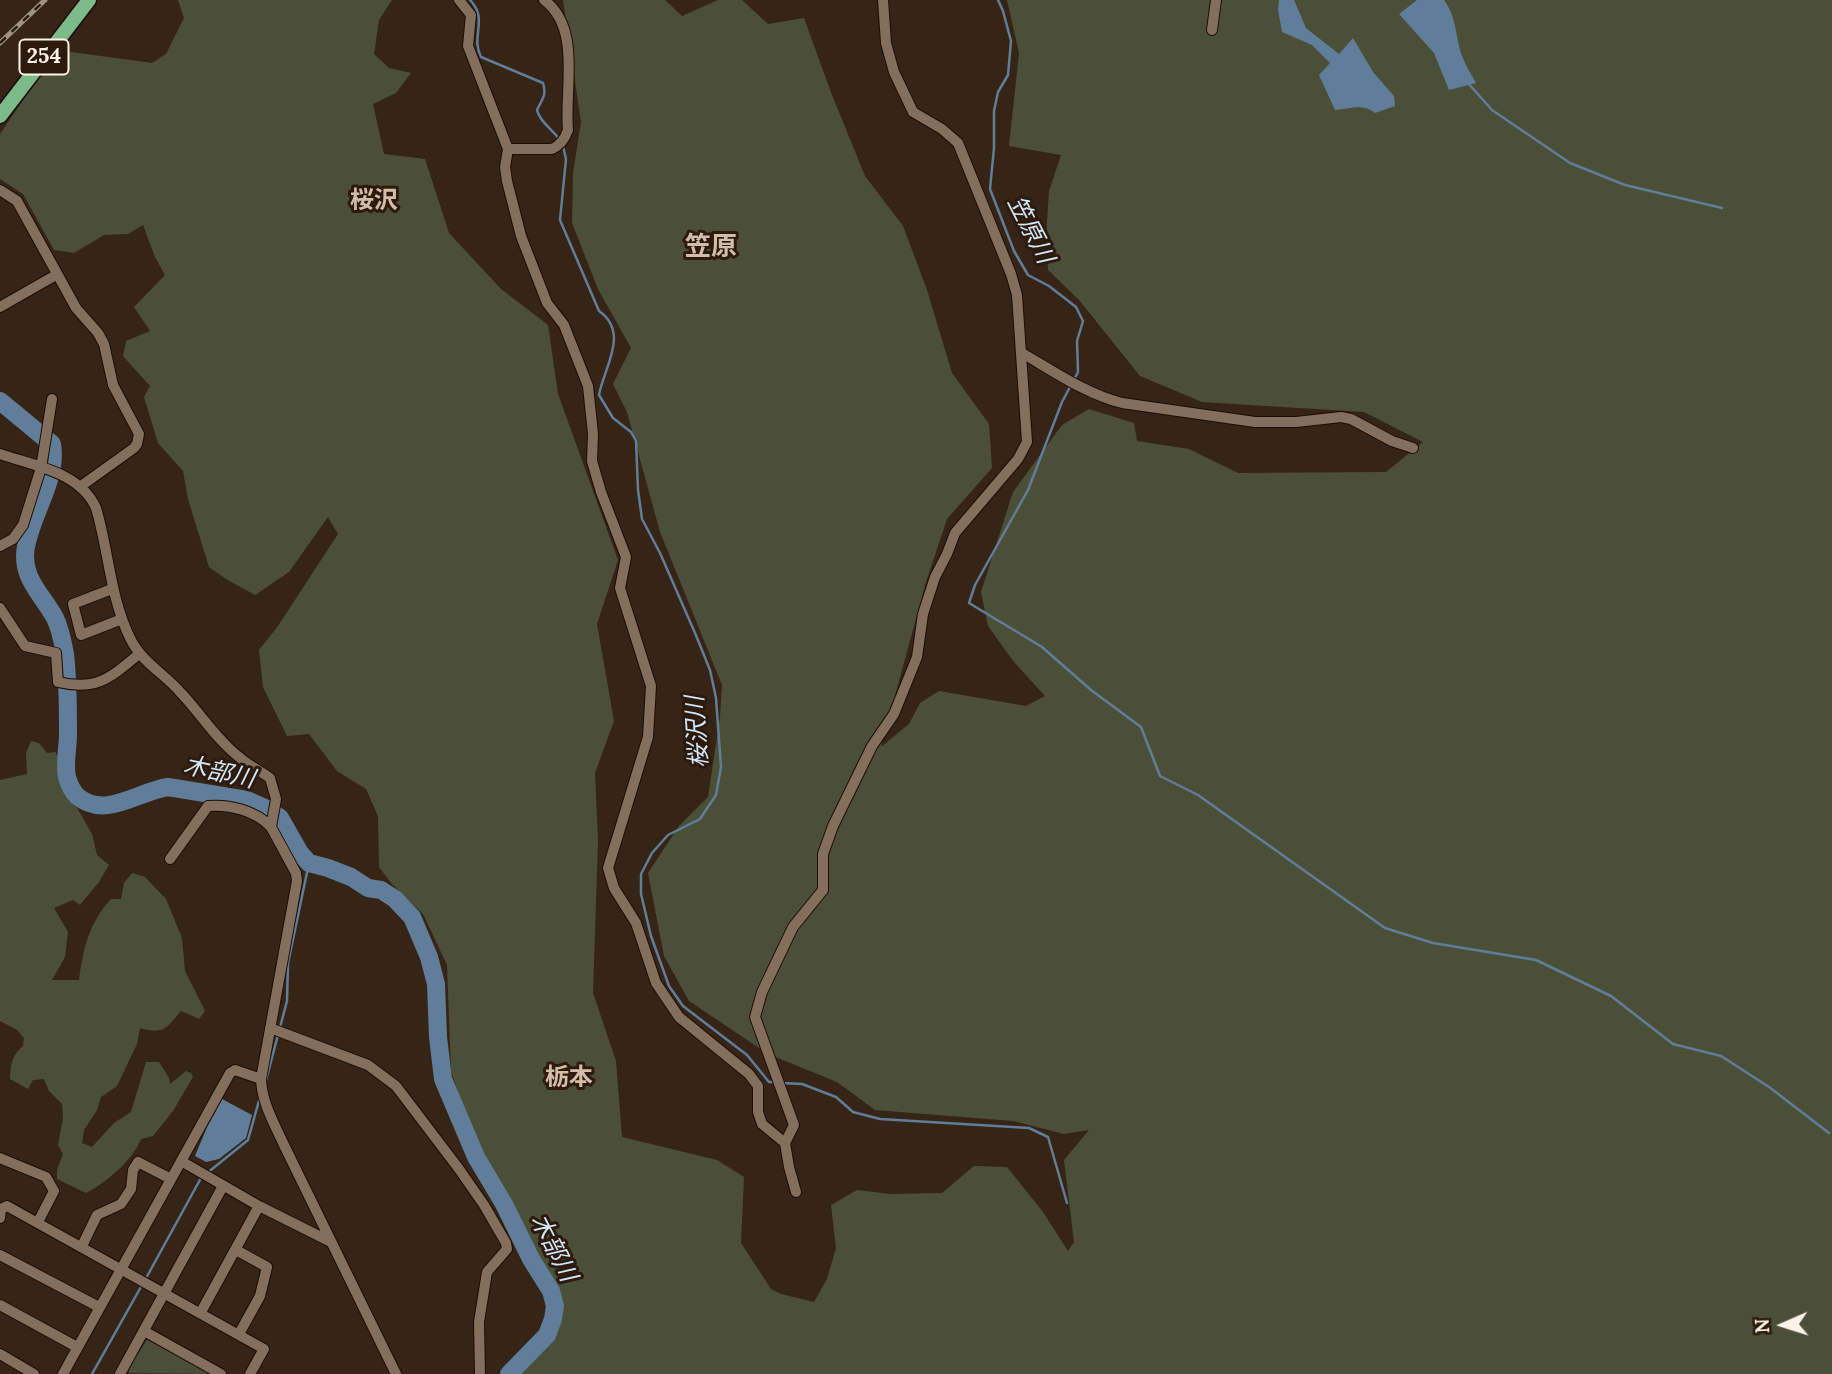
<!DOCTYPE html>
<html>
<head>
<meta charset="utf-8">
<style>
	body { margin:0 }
	#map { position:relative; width:1832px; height:1374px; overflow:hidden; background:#362516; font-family:Lora,serif }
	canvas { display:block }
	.north { position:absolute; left:1748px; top:1290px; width:70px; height:70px; -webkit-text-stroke:5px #2c1b0c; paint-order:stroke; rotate:267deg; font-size:19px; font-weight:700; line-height:28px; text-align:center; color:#fff3e9 }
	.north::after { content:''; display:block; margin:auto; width:24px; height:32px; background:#fff3e9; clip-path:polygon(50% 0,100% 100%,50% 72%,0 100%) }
</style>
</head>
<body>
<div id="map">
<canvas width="1832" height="1374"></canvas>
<div class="north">N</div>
</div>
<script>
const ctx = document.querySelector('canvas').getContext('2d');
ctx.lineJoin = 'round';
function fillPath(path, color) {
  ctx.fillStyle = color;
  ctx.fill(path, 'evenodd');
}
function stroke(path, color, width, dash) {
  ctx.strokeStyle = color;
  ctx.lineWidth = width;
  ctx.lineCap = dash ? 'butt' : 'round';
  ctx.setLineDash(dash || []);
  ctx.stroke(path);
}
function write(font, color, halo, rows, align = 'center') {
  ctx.font = font + ' Lora,"Noto Sans JP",serif';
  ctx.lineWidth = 6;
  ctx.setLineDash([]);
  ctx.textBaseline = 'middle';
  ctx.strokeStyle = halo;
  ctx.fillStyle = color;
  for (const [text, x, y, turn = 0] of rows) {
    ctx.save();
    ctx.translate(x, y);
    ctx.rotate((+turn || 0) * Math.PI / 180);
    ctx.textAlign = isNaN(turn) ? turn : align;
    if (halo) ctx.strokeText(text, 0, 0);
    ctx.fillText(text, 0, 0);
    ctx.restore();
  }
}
const green = new Path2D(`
	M178,0H392L379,20L374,54L389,68L411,73L396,93L373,104L384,154L425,159L449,233L501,289L548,325L558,394L618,560L597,624L614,721L595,773L598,841L593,993L616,1061L622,1137L717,1160L744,1177L741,1243L771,1289L781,1294L814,1302L827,1279L836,1248L831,1205L857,1190L890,1194L942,1193L974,1166L1007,1167L1043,1212L1068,1251L1074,1242L1064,1160L1089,1130L1064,1134L1013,1121L875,1110L837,1082L768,1054L689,1001L664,956L648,873L679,826L708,797L720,717L722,685L660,532L627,412L613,384L631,348L598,289L572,223L573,173L581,122L563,0H665L682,16L718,0H742L768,24L804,18L832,95L865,176L903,226L927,290L952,373L989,424L992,468L947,519L926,582L881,747L909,724L920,703L939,691L1026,706L1045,696L1014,662L988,626L981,592L1013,492L1062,425L1089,409L1134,423L1137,441L1189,449L1238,473L1386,472L1423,442L1364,412L1202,402L1140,376L1079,300L1048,270L1046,238L1049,191L1061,155L1009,146L1019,53L1007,0H1832V1374H519L524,1351L542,1337L556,1321L560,1307L558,1292L540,1260L512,1200L485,1156L465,1112L451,1071L447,965L423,914L392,884L379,867L378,816L366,789L337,771L309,734L287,736L263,687L259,650L278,626L338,534L328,517L289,572L255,595L226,579L209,567L188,499L183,471L158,443L144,397L150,386L123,356L126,341L150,331L134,307L165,275L155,257L143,225L128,234L104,235L74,253L54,250L23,194L0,179V134L57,50L152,63L166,54L184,18Z
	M31,741L39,743L47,753L56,752L64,785L92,834L97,855L109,865L99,882L80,905L73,900L54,908L68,932L65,957L52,980H79C83,949 89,923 111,899H121L124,883L132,873L145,877L166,899L182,938L185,971L205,1011L199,1019L181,1011C166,1028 165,1035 140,1028L137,1044L117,1086L101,1097L97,1110L84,1130L82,1143L92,1147L114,1123L131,1112L146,1062H159L169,1078L170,1084L186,1071L191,1073L193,1077L173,1111L153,1136L141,1139C133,1160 107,1182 86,1193L57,1179V1170L63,1154L58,1145L63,1118L62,1104L49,1091L44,1079L33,1080L28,1089L10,1079C11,1065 11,1056 23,1046L24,1038L17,1030L0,1021V780L27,774L26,753Z
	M148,1338L213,1374L129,1373V1368Z`);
const water = new Path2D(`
	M1279,0H1294L1306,28L1339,54L1353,38L1373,72L1394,96L1395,106L1375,113C1363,103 1350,109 1335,110L1319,75L1330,63L1312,45L1282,32L1278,10Z
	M1417,0H1444C1458,19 1455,39 1463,58C1466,67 1472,75 1476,83L1449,90L1434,53L1399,14Z
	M222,1099L252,1115L246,1138L219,1159L206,1162L195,1156L207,1127Z`);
const stream = new Path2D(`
	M470,0C489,20 470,36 481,57L543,83C547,96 542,99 537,110C539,121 553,130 560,140
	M998,0L1003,11L1011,41L1008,75L998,92L994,111V148L990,189L1014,251L1028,275L1049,286L1076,307L1083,321L1077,341L1078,372L1062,402L1028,490L975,585L969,603L1042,647L1091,690L1141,727L1160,776L1198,795L1385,928L1433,943L1536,960L1611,996L1673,1044L1721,1056L1769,1087L1829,1133
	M1467,82L1492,110L1570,163L1625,185L1722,208
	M563,146L566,159L560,220L599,311C630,333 604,367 599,395L613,418L631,432L636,441L638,490L642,519L660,553L695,633L710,670L716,698L721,767L716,795L700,819L668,835L652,853L641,874V894L651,936L669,986L683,1006L747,1055L769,1082H775
	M781,1083L802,1084L836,1097L853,1112L880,1119L1029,1128L1048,1137L1067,1203
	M265,1084L287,1001L288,963L309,863
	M145,1280L201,1178L248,1140L260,1097
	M92,1374L142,1285`);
const river = new Path2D(`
	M0,401L52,444C58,479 32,513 26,547C20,577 42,594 55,618C60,628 63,643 65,654C68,680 68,709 68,734C68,748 64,764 67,777C69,784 72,791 77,796C105,820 139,791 168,787L247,800L267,809L280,818L300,853L309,863L328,868L351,877L368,888L381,890L395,899L412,917L429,957L436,984L438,1037L443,1079L476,1157L504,1204L531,1259L551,1291L555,1306L553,1319L547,1335L509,1374`);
const minor = new Path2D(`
	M459,0L471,15L468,46L508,149L505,167L507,181L521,236L547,303L564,325L588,386L593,434L592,461L601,492L626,557L620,588L651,686L648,737L608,868L614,888L636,923L656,983L679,1017L749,1074L758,1086V1112L762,1124L785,1143L789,1167L796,1192
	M1212,30L1216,0
	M508,149H552C561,145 565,139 568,130C564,90 582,28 544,0
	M0,190L17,201L76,308L98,333L104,344L113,385L139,434L137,444L134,448L81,486
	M0,307L56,275
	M1022,353C1053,371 1086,394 1122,403L1255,422H1296L1341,417L1351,419L1392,441L1413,448
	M0,454C35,466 80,472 96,508C109,552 110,597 130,638C142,663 164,673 181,693C201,714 216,739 239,757C248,765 260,771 270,778L276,799L271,827L296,873L297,881L261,1079C262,1103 274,1123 283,1143L396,1374
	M0,546L13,539L23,525L41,468L52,399
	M112,589L73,604L81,635L122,619
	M0,608L25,646L56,653L58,682C97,691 110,678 139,654
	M170,859L208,806C230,804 256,811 271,827
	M270,1028L368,1065L396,1086L459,1169L484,1205L506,1243L507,1249L487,1272L479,1322L480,1374
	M785,1143L794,1125L755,1017L762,992L793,927L823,890V854L833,826L872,746L894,714L917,657L923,614L935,577L947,554L955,533L1018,459L1027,442L1017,295L1011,274L958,143L942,129L913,112L894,72L886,43L883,0
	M0,1158L46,1177L54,1191L38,1222
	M181,1161L259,1206L331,1242
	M0,1218L1,1209L7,1206L264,1349L250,1374
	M82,1246L97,1215L121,1204L131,1189L133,1170L138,1162L171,1179
	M236,1250L267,1267L260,1296L239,1334
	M0,1255L99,1307
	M0,1305L77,1347
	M201,1312L259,1206
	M144,1331L221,1374
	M0,1354L34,1374
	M63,1374L230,1073L235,1070L261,1079
	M120,1374L223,1186`);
const highway = new Path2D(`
	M0,116L89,0`);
const rail = new Path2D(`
	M0,43L45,0`);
const shields = [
	[44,57,49]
];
const shieldNames = [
	["254",44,57]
];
const neighbourhoodNames = [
	["桜沢",374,201],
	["栃本",569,1078]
];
const waterNames = [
	["笠原川",1030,230,63],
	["桜沢川",698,732,-94],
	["木部川",219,773,12],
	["木部川",553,1248,63]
];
const quarterNames = [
	["笠原",711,248]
];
fillPath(green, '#4c4f38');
fillPath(water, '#607d99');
stroke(stream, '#607d99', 2.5);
stroke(river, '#607d99', 18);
stroke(minor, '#1d0d02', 12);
stroke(highway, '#1d0d02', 17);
stroke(minor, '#846f5e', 10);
stroke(highway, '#7dba8a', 14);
stroke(rail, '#a19286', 5);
stroke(rail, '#2c1b0c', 2.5, [8]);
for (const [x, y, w] of shields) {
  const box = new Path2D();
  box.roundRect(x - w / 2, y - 17.5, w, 35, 5);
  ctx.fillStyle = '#2c1b0c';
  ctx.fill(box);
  stroke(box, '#fff3e9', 2);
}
write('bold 21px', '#fff3e9', null, shieldNames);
write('bold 24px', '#d3bca9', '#2c1b0c', neighbourhoodNames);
write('italic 24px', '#d2e6f9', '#2c1b0c', waterNames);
write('bold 26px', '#d3bca9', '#2c1b0c', quarterNames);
</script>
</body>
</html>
